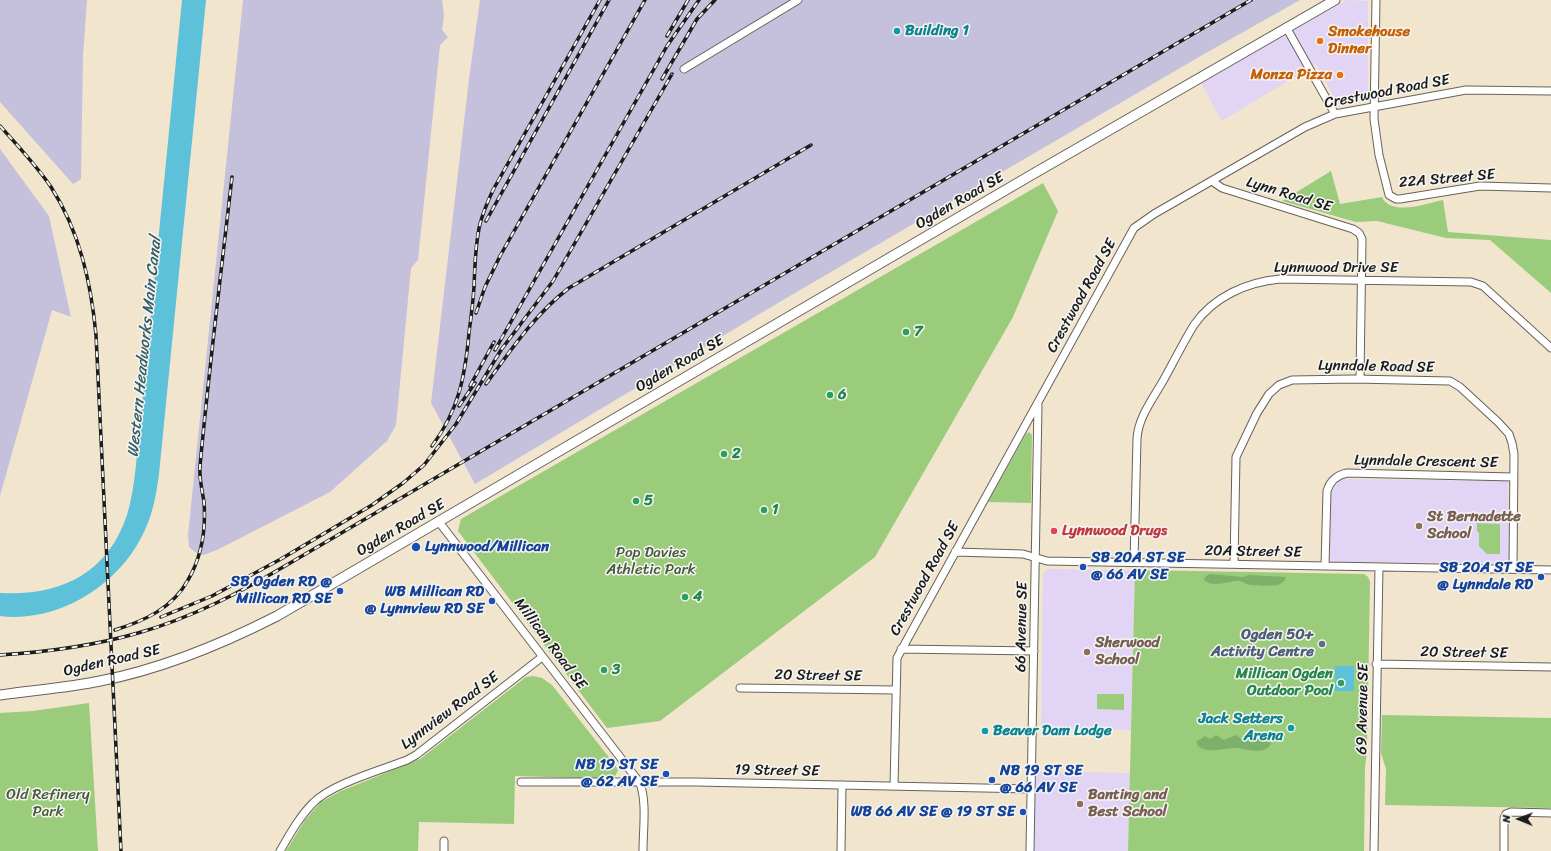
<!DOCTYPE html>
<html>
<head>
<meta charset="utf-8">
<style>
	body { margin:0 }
	#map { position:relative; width:1551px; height:851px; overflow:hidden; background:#f1e5ce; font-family:Sriracha,sans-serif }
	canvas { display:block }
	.north { position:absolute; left:1499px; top:799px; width:40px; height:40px; -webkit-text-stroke:3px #f6f6f2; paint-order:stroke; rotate:271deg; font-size:11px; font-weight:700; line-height:16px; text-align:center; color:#1c1c1c }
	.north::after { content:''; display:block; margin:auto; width:14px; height:18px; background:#1c1c1c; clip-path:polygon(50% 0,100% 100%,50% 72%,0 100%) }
</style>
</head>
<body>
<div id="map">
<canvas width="1551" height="851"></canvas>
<div class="north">N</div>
</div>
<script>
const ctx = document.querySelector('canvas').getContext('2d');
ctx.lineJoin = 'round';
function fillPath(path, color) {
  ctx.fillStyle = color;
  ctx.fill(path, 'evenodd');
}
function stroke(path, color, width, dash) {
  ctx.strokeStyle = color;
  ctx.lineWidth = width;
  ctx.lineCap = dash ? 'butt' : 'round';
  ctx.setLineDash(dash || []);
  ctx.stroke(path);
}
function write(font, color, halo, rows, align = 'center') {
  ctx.font = font + ' Sriracha,sans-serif';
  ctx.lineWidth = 3;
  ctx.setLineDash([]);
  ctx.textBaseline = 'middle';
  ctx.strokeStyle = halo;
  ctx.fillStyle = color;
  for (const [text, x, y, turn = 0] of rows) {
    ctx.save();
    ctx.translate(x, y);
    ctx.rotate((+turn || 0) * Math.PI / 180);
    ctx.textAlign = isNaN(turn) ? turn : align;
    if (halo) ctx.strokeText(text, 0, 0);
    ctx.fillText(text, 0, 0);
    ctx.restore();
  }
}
const built = new Path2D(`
	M1347,0L1368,1V97L1338,104L1316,64L1222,121L1200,81Z
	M1345,479L1508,481L1509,563L1330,562V490L1336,482Z
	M1047,569L1135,570L1131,730L1041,728L1043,575Z
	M1032,771L1130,773L1128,851H1030Z`);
const industrial = new Path2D(`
	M0,0H87L83,55L81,179L73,184L0,102Z
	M243,0H442L444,16L442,30L448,37L440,45L418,260L411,268L396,425L387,441L330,492L217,550L203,555L195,552L189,547L188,535Z
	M480,0H1300L1199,57L783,300L475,484L431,403L469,79Z
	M0,149L49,216L71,317L52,310L0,496Z`);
const green = new Path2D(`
	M1331,171L1340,204L1382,197C1391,217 1427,203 1443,200L1448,232L1551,240V293L1490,240L1446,238L1377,221L1356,222L1282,201Z
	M1043,183L1058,211L1013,317L875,557L660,721L607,728L458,531L461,519Z
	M1029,432L1032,435L1031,503L988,502L1026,434Z
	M1477,523L1500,524V554H1487L1479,546V533L1477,531Z
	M1135,570L1364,574L1368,577L1370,582L1367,749L1365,768L1364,851H1128Z
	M533,676L542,678L552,685L615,765L618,770L614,779L515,776L514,824L419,822L418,851H286L305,820L321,802L341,791L420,759L526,677Z
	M1097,694H1124V710L1097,709Z
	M89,703L98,851H0V713L33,711Z
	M1382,715L1551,718V808L1385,805L1386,769L1381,753Z`);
const forest = new Path2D(`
	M1210,574L1243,577L1249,575L1286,577L1285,580C1283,582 1280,584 1278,585C1272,586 1252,586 1246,584C1243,583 1241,580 1237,581C1229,581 1212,588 1204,580L1205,577Z
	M1216,735L1224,740L1236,735L1241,739L1255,737L1269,740L1271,744C1263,757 1244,747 1233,748C1221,749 1201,755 1196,742L1205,736L1210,739Z`);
const water = new Path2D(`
	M182,0H206L159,474C156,497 152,518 141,538C115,588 56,623 0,616V593C59,596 107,575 127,515C133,495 135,475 137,455Z
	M1335,666H1354V691H1335Z`);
const minor = new Path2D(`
	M1376,0L1374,119L1379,155L1389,195L1396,199H1400L1480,186L1551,188
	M1286,27L1335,114
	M684,69L798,0
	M1212,181L1222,188L1353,229L1359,233L1362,239L1360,379
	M439,522L640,783C647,803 643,829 643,851
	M955,552L1023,554L1047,561L1551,570
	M1134,562L1137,439C1138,418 1152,400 1163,381C1173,363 1183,343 1194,325C1213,297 1247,282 1280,279L1471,282L1483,286L1551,348
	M1234,564L1236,457L1257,413L1269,394L1279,385L1292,380L1353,379L1450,381L1460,387L1498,422L1509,434L1512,443L1514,454L1513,569
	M1325,566L1327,491C1330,481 1337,475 1347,473L1513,477
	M901,649L1034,651
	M1376,664L1551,667
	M740,688L896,690
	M521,782H696L1031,789
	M894,786L897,658L1134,228L1154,214L1305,127L1335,114L1466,90L1551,91
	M280,851C290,834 299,817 313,803C331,784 381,770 407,760L416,755L542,657
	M444,851V841
	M841,851L842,785
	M1030,851L1038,405
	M1374,851L1379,567
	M1504,851V818L1506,814L1511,812L1551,813`);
const tertiary = new Path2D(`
	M0,695C33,690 67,688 100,681C162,669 220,645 277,616L1033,174L1335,0`);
const rail = new Path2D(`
	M667,36L688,0
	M662,79L697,19L715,0
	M0,126C18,146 36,165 51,187C80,232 91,283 96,335L121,851
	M486,221L609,0
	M476,313L485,287L500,256L645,0
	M495,350L667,46L699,0
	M486,384C511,350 535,314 569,288L811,145
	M470,386L494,342
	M459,406L475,383
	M432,446C459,410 465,376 469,333C471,318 473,303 474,287C475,266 475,245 480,224C483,212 488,201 493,190L600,0
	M161,617L212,596L281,559L372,505L403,483L424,465L456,424L501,350L553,281L672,74
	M115,630C144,621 173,608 188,580C202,556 206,529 204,502C202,489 199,478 200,466C209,369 221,273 232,177
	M0,655C47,652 93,646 138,633C191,618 239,593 285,566L1251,0`);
const markers = [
	[897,31,4,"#0f9aa8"],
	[1320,41,4,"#e8710a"],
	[1340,75,4,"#e8710a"],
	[906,332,4,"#2e9e5b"],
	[830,395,4,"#2e9e5b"],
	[724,454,4,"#2e9e5b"],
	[636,501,4,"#2e9e5b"],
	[764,510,4,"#2e9e5b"],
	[1419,526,4,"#8d6e63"],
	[1054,531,4,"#e0444e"],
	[416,547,5,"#1a4fb4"],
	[1083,567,4,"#1a4fb4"],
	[1541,577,4,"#1a4fb4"],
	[340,591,4,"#1a4fb4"],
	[685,597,4,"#2e9e5b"],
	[492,601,4,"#1a4fb4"],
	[1322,644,4,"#5c6f8a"],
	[1087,652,4,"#8d6e63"],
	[604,670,4,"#2e9e5b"],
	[1341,683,4,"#2e9e5b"],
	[1291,728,4,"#0f9aa8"],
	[985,731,4,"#0f9aa8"],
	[666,774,4,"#1a4fb4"],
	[992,780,4,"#1a4fb4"],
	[1080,804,4,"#8d6e63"],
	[1023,812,4,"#1a4fb4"]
];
const cultureNames = [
	["Building 1",905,31],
	["Jack Setters",1283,719,"right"],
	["Arena",1283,736,"right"],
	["Beaver Dam Lodge",993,731]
];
const foodNames = [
	["Smokehouse",1328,32],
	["Dinner",1328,49],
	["Monza Pizza",1332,75,"right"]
];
const streetNames = [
	["Crestwood Road SE",1387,92,-11],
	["22A Street SE",1447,179,-5],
	["Lynn Road SE",1289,195,17],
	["Ogden Road SE",960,201,-30],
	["Lynnwood Drive SE",1336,268],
	["Crestwood Road SE",1082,296,-61],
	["Ogden Road SE",680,364,-30],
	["Lynndale Road SE",1376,367,1],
	["Lynndale Crescent SE",1426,462,1],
	["Ogden Road SE",401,528,-30],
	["20A Street SE",1253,552,1],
	["Crestwood Road SE",925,579,-61],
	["66 Avenue SE",1022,627,-89],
	["Millican Road SE",550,644,53],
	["20 Street SE",1464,653,1],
	["Ogden Road SE",112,661,-13],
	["20 Street SE",818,676,1],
	["69 Avenue SE",1363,709,-89],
	["Lynnview Road SE",450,711,-37],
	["19 Street SE",777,771,1]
];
const leisureNames = [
	["7",914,332],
	["6",838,395],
	["2",732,454],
	["5",644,501],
	["1",772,510],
	["4",693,597],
	["3",612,670],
	["Millican Ogden",1333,674,"right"],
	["Outdoor Pool",1333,691,"right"]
];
const educationNames = [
	["St Bernadette",1427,517],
	["School",1427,534],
	["Sherwood",1095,643],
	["School",1095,660],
	["Banting and",1088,795],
	["Best School",1088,812]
];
const healthNames = [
	["Lynnwood Drugs",1062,531]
];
const transitNames = [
	["Lynnwood/Millican",425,547,"left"],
	["SB 20A ST SE",1091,558,"left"],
	["@ 66 AV SE",1091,575,"left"],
	["SB 20A ST SE",1533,568],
	["@ Lynndale RD",1533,585],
	["SB Ogden RD @",332,582],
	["Millican RD SE",332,599],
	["WB Millican RD",484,592],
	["@ Lynnview RD SE",484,609],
	["NB 19 ST SE",658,765],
	["@ 62 AV SE",658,782],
	["NB 19 ST SE",1000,771,"left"],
	["@ 66 AV SE",1000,788,"left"],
	["WB 66 AV SE @ 19 ST SE",1015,812]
];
const parkNames = [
	["Pop Davies",651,553],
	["Athletic Park",651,570],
	["Old Refinery",48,795],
	["Park",48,812]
];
const serviceNames = [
	["Ogden 50+",1314,635],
	["Activity Centre",1314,652]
];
const waterNames = [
	["Western Headworks Main Canal",145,347,-84]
];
fillPath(built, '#e1d4f4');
fillPath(industrial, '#c5c0db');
fillPath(green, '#9bcc7b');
fillPath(forest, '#7cb06b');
fillPath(water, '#5cc1d9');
stroke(minor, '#67625a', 9);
stroke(tertiary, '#67625a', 11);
stroke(minor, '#fff', 7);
stroke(tertiary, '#fff', 9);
stroke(rail, '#1c1c1c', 3.5);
stroke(rail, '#f6f6f2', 2, [6]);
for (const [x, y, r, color] of markers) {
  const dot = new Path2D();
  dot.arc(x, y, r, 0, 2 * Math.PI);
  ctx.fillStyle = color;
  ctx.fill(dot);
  stroke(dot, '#f6f6f2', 1.5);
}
write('bold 15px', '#0d838f', '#f6f6f2', cultureNames, 'left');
write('bold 15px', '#c56008', '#f6f6f2', foodNames, 'left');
write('15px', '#1c1c1c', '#f6f6f2', streetNames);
write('bold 15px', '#27864d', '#f6f6f2', leisureNames, 'left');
write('bold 15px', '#785e54', '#f6f6f2', educationNames, 'left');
write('bold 15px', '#be3a42', '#f6f6f2', healthNames, 'left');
write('bold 15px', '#164399', '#f6f6f2', transitNames, 'right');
write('15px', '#485a3d', '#f6f6f2', parkNames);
write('bold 15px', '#4e5e75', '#f6f6f2', serviceNames, 'right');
write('italic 16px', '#365e68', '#f6f6f2', waterNames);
</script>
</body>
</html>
